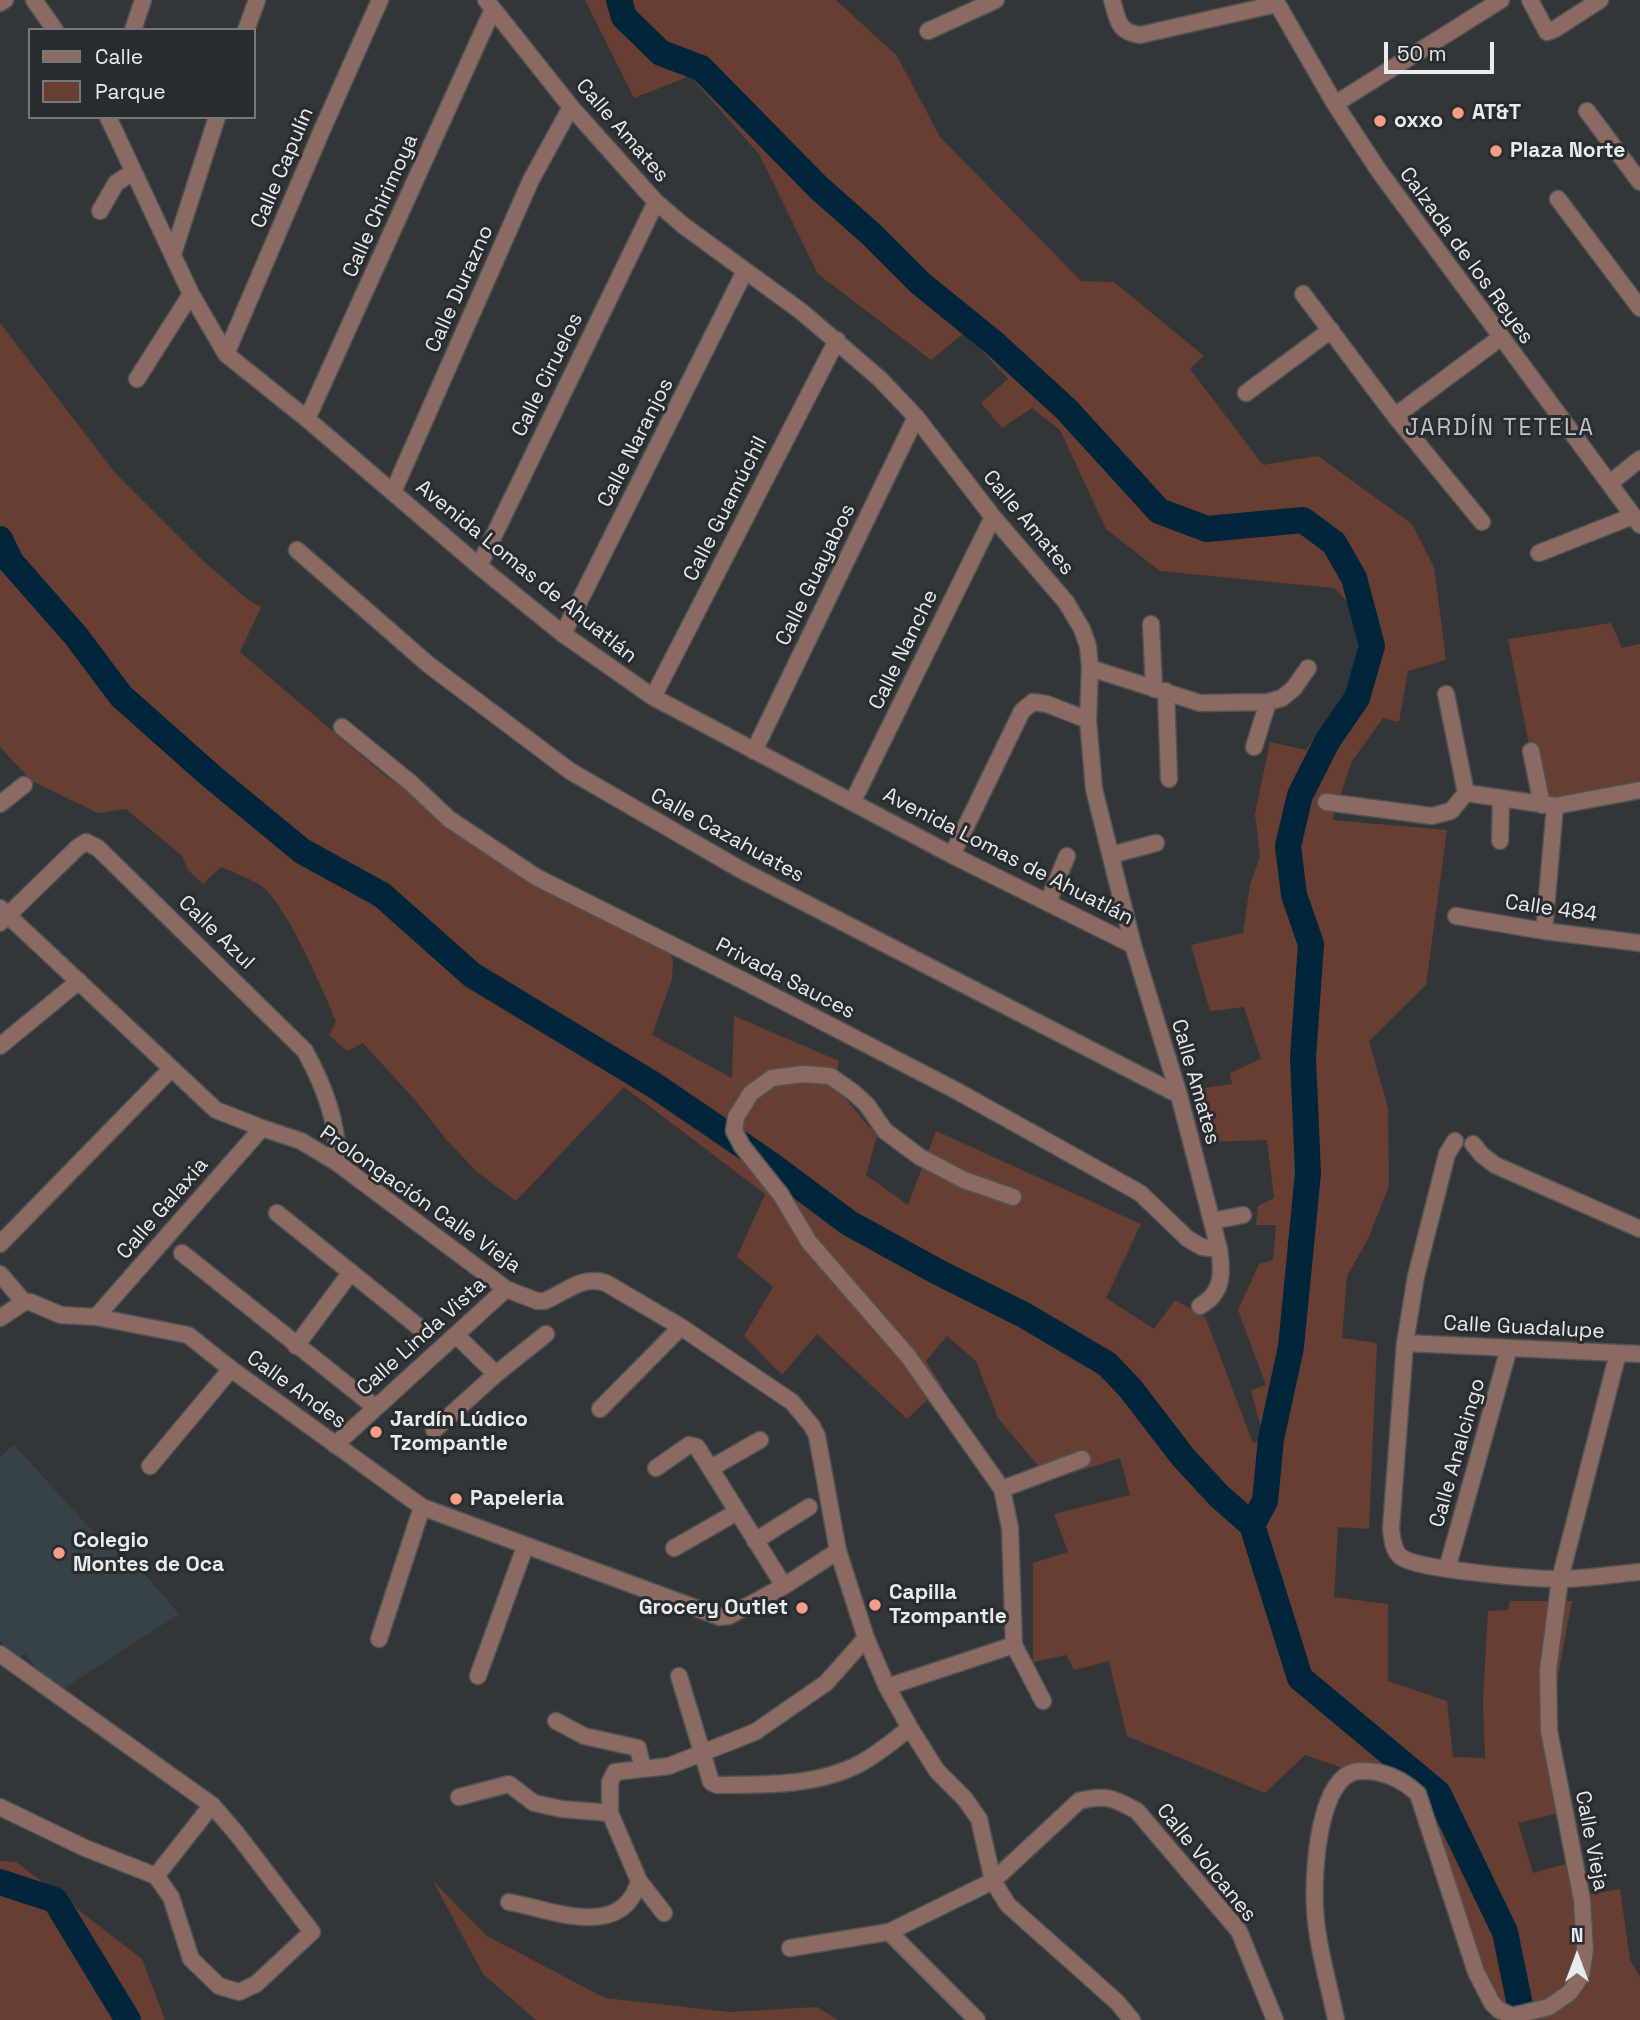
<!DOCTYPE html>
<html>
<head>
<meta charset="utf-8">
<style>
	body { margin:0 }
	#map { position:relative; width:1640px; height:2020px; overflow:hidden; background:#323639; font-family:"Space Grotesk",sans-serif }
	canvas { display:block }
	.legend { position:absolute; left:28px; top:28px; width:228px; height:91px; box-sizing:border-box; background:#292c2f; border:2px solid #75787b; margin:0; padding:9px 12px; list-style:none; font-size:21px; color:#e8ebed }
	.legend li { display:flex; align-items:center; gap:14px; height:35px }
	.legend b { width:35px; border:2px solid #75787b }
	.north { position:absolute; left:1542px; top:1922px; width:70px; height:70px; -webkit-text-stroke:5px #292c2f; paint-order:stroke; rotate:0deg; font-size:19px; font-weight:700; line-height:28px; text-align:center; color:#e8ebed }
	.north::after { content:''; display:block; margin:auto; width:24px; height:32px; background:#e8ebed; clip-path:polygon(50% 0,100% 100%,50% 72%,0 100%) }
	.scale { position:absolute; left:1384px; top:42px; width:110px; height:32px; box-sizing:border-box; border:4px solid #e8ebed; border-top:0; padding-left:9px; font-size:21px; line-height:24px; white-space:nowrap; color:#e8ebed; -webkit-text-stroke:5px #292c2f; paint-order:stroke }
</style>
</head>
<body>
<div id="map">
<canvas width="1640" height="2020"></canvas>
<ul class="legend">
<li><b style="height:9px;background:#8a6a61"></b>Calle</li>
<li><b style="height:19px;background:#683e33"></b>Parque</li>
</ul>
<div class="north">N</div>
<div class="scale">50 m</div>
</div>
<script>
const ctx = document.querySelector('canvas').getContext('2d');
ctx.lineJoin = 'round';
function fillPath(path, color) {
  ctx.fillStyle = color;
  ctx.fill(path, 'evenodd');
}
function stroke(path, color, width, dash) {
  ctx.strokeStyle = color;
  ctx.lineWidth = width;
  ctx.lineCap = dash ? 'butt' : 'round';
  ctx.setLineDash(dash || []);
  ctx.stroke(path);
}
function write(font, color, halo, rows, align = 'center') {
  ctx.font = font + ' "Space Grotesk",sans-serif';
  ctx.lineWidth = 6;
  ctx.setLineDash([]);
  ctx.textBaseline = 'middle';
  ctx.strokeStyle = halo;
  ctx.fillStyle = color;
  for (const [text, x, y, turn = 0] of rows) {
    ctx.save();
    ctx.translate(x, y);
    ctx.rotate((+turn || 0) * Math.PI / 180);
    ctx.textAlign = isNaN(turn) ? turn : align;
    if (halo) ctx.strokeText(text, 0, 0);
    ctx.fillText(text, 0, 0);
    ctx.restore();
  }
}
const built = new Path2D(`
	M14,1445L88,1526L149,1579L179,1614L55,1694L26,1654L17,1658L0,1641V1457Z`);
const green = new Path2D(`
	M585,0H836L897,56L940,137L1081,281L1114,282L1204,356L1190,369L1263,465L1318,456L1412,524L1434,567L1446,660L1408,671L1399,722L1383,718L1352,761L1332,820L1447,830L1426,985L1369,1041L1388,1108L1389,1186L1368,1239L1347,1276L1342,1338L1377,1343L1369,1529L1338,1527L1334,1597L1388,1604V1681L1447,1701L1453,1757L1485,1758L1483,1701L1488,1611L1508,1610L1510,1601H1572L1552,1707L1570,1810L1518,1823L1533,1873L1573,1862L1581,1896L1620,1889L1630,1960L1640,1977V2020H1500L1424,1796L1305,1755L1265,1793L1127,1736L1109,1661L1074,1670L1066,1655L1033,1662V1563L1068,1552L1054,1514L1130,1495L1120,1458L1050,1480L998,1418L976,1361L947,1336L926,1361L942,1386L907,1419L817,1334L782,1375L744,1336L773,1287L737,1257L765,1194L624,1087L516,1201L477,1172L445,1138L416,1101L363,1043L347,1051L329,1035L336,1021C323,990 285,901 260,885C249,878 234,873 221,867L203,884L188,870L182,856L126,809L98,813L32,781L0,747V323L116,474L200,558L247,599L261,607L240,652L383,774L480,842L665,947L673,959L672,979L652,1035L732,1078L734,1016L839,1061L835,1086L877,1136L866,1175L908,1205L936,1131L1141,1224L1106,1298L1154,1329L1175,1300L1205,1317L1253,1443L1264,1439L1251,1390L1266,1385L1238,1310L1259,1264L1273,1260L1276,1225H1256L1258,1206L1274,1198L1267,1140L1209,1142L1197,1089L1232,1084L1230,1073L1261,1059L1244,1007L1210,1011L1191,945L1243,933L1250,885L1260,856L1255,814L1270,742L1306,750L1357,675L1360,648L1352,606L1334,588L1160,571L1106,529L1060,430L1032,408L1002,428L981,403L1008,379L965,332L931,360L818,274L759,154L690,76L634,98Z
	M1611,623L1622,648L1640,644V796L1555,806L1543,815L1508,639Z
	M0,1861L16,1862L142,1959L165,2020H0Z
	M433,1881L487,1936L605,1998L729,2012L817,2007L838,2020H536L483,1974Z`);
const river = new Path2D(`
	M0,539L11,562L76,636L121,696L211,776L302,851L382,895L472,975L654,1085L770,1164L849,1223L938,1272L1024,1315L1107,1364L1130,1388L1183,1457L1219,1496L1252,1525L1265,1501L1271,1439L1291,1347L1308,1173L1303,1058L1311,944L1294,895L1288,846L1300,795L1328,740L1357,698L1372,646L1354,578L1334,543L1303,520L1207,529L1159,511L1066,409L994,343L920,283L871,234L819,188L701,68L661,53L624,17L619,0
	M1252,1525L1300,1678L1438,1793L1505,1932L1523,2020
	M0,1882L55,1900L128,2020`);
const minor = new Path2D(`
	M34,0L55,30
	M486,0L571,107L656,202L684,226L802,312L880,379L916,417L993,517L1066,602L1082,629L1088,646L1090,668L1088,720L1094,789L1133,945L1179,1095L1219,1249C1223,1273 1223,1293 1200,1306
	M1112,0C1118,19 1117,32 1140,35L1277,4
	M1275,0L1335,104L1379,171L1640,525
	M1530,0L1547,32L1555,29L1600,0
	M0,3L5,0
	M133,30L143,0
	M246,30L257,0
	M928,31L996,0
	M1335,104L1501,0
	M1587,111L1640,182
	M108,117L191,294L226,354L307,419L479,566L563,634L653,697L952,855L1133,945
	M1558,199L1640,308
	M100,211L116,183L133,172
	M173,254L217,117
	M1303,294L1395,416L1482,522
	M226,354L322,130L380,0
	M137,379L191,294
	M1246,393L1331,330
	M1395,416L1500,338
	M307,419L493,9
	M1610,483L1640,459
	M393,492L531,180L571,107
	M297,550L429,665L570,771L743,871L1179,1095
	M1539,553L1633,516
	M479,566L656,202
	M1151,624L1154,689
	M563,634L745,271
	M1090,668L1200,703L1268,702L1282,698L1294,688L1308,668
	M1166,691L1169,779
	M1446,694L1466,793
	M653,697L837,340
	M342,727L412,784L449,819L536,877L742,980L957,1091L1140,1193L1188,1239L1202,1247L1219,1249
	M1254,747L1268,702
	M754,751L916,417
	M1531,751L1542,805
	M1466,793L1555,806L1640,790
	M853,801L993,517
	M1326,802L1432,816L1451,811L1466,793
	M0,804L24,785
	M1500,841L1501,798
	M952,855L1022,711L1033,702L1047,704L1088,720
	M1111,855L1156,843
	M1048,902L1067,856
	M0,908L216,1110L262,1128L301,1141L336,1162L506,1289L537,1301H544C566,1293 580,1275 606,1283L681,1327L792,1402L812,1426L817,1436L838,1551L866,1638L887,1687L910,1728L937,1771L965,1799L979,1819L993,1881L1008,1905L1117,2002L1132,2020
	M1456,916L1544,931L1640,943
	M0,923L78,847L86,842L98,848L305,1051C323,1084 340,1125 336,1162
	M1544,931L1555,806
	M0,1046L79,981
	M1455,1141L1447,1154L1416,1276L1405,1343L1391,1528C1392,1538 1393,1551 1401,1557C1418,1570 1534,1579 1560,1579C1586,1579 1614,1574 1640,1572
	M1473,1144L1482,1155L1495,1165L1640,1229
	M1013,1197L964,1180L920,1157L885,1131L867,1105L853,1092L830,1076L803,1074L772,1078L751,1093L736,1117L734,1131L742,1146L781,1195L809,1242L908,1356L1002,1489L1010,1528L1014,1645L1043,1701
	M277,1213L425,1332
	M1212,1221L1243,1215
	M0,1244L171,1069
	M182,1253L375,1407
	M0,1274L24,1302
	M24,1302H30L61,1315L96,1317L188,1335L231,1369L422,1507L720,1617L729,1616L784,1586L838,1551
	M96,1317L262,1128
	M0,1318L24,1302
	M457,1336L496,1374
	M1405,1343L1640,1354
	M296,1346L351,1272
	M600,1409L681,1327
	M434,1430L496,1374L546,1334
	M335,1445L506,1289
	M150,1466L231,1369
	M656,1468L689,1445L697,1447L784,1586
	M711,1468L760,1440
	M1002,1489L1082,1459
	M755,1541L809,1507
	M674,1548L737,1512
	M1447,1569L1509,1348
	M379,1639L422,1507
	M0,1654L212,1805L237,1834L312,1932L256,1984L239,1992L219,1986L191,1959L171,1897L156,1876L85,1848L0,1807
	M478,1676L525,1547
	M679,1676L711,1782L717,1785C765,1785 818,1786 861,1763C878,1754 894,1740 910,1728
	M887,1687L1014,1645
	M556,1721L584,1736L638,1748L643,1769
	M459,1797L509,1784L534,1803L562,1809L610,1813
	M156,1876L212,1805
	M509,1902C552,1910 622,1941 639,1881
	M664,1913L639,1881L610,1813V1782L615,1772L669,1766L755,1732L826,1683L866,1638
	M889,1932L977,2020
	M790,1948L889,1932L993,1881L1079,1801C1105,1794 1114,1798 1137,1811L1239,1931L1275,2020
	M1336,2020C1329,1984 1317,1946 1315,1909C1313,1877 1317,1773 1360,1771C1383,1770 1401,1778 1418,1794L1476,1972L1492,2003L1499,2010L1512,2016L1549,2007L1569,1993L1576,1984L1581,1975L1585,1950L1582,1900L1549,1731L1548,1670L1560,1579L1618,1353`);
const markers = [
	[1458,113,7,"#f49e87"],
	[1380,121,7,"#f49e87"],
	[1496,151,7,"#f49e87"],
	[376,1432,7,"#f49e87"],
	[456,1499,7,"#f49e87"],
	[59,1553,7,"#f49e87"],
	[875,1605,7,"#f49e87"],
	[802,1608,7,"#f49e87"]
];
const poiNames = [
	["AT&T",1472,113],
	["oxxo",1394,121],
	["Plaza Norte",1510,151],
	["Jardín Lúdico",390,1420],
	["Tzompantle",390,1444],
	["Papeleria",470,1499],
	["Colegio",73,1541],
	["Montes de Oca",73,1565],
	["Capilla",889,1593],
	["Tzompantle",889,1617],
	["Grocery Outlet",788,1608,"right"]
];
const streetNames = [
	["Calle Amates",622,131,49],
	["Calle Capulín",283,168,-67],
	["Calle Chirimoya",381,206,-66],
	["Calzada de los Reyes",1466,256,54],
	["Calle Durazno",460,289,-66],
	["Calle Ciruelos",548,375,-64],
	["Calle Naranjos",636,443,-63],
	["Calle Guamúchil",726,509,-63],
	["Calle Amates",1028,523,50],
	["Avenida Lomas de Ahuatlán",526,572,39],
	["Calle Guayabos",816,575,-64],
	["Calle Nanche",904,650,-64],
	["Calle Cazahuates",727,836,29],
	["Avenida Lomas de Ahuatlán",1008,857,27],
	["Calle 484",1551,909,8],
	["Calle Azul",216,933,44],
	["Privada Sauces",785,979,27],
	["Calle Amates",1195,1082,74],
	["Prolongación Calle Vieja",420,1200,35],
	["Calle Galaxia",163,1209,-49],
	["Calle Guadalupe",1524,1328,3],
	["Calle Linda Vista",422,1337,-42],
	["Calle Andes",296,1390,36],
	["Calle Analcingo",1458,1453,-74],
	["Calle Vieja",1591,1841,79],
	["Calle Volcanes",1206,1863,51]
];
const neighbourhoodNames = [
	["JARDÍN TETELA",1500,429]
];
fillPath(built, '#374148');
fillPath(green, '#683e33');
stroke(river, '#01253b', 26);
stroke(minor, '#4f5356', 19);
stroke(minor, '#8a6a61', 16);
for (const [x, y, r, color] of markers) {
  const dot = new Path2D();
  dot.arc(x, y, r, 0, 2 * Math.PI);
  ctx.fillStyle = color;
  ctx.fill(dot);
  stroke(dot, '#292c2f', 2.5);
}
write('bold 21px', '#e8ebed', '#292c2f', poiNames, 'left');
write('21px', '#e8ebed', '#292c2f', streetNames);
ctx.letterSpacing = '2px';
write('23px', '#bfc4c8', '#292c2f', neighbourhoodNames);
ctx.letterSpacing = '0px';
</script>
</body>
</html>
